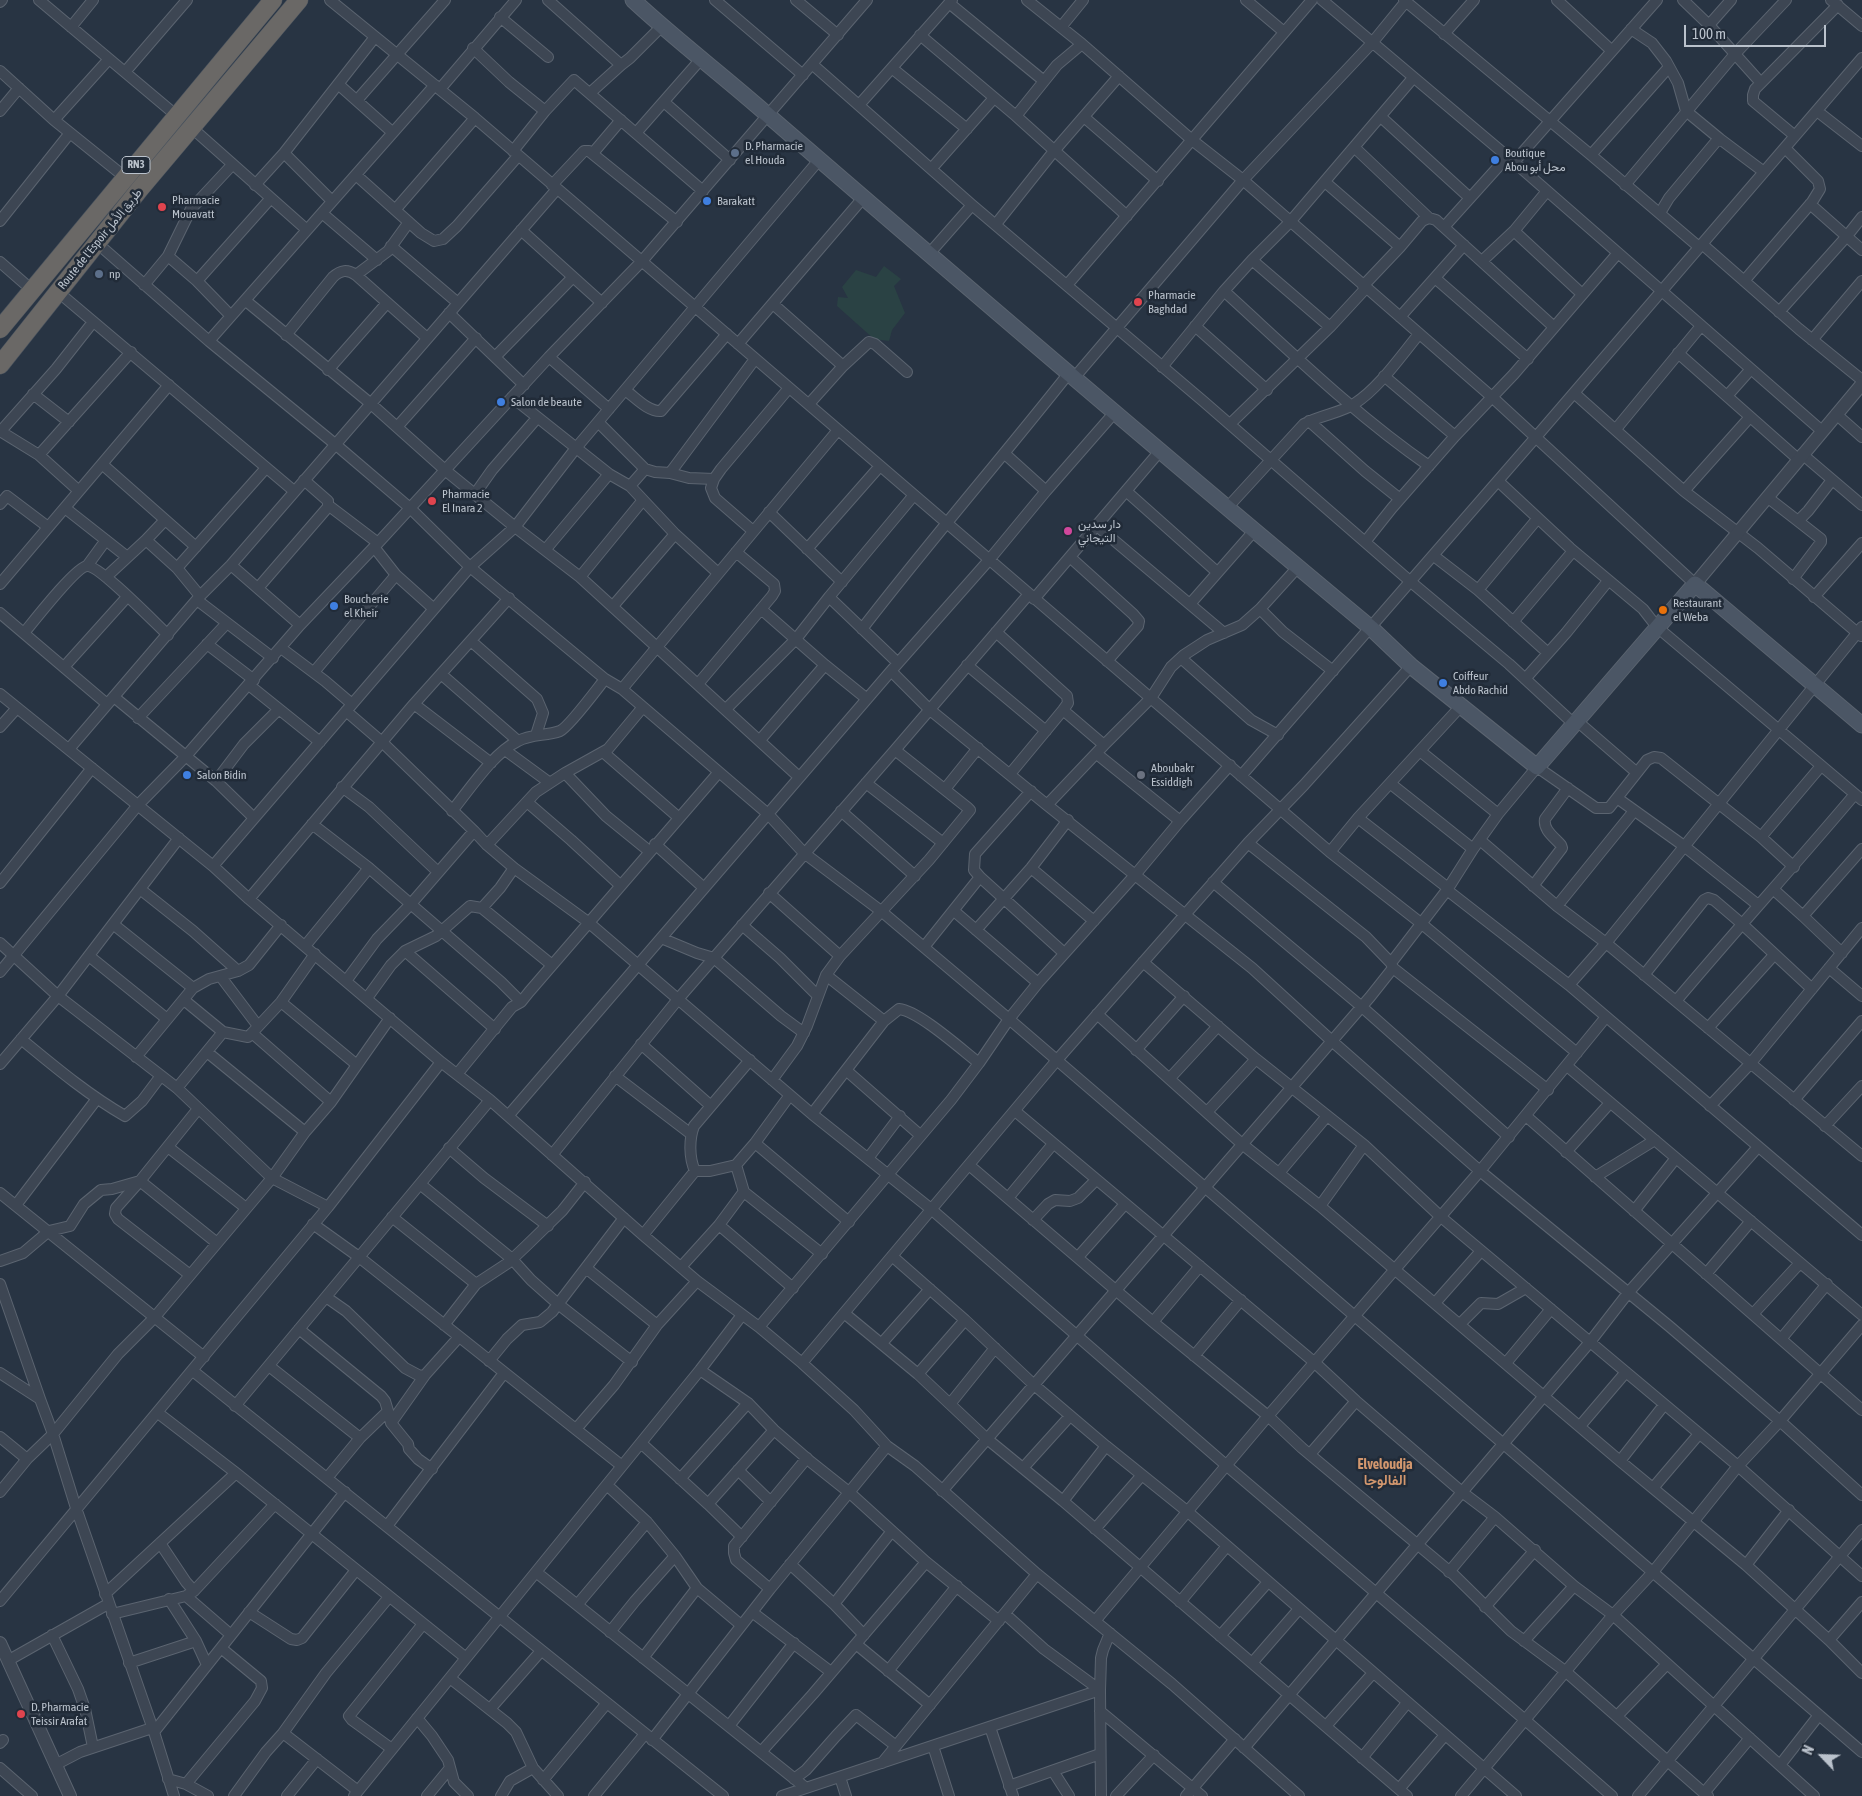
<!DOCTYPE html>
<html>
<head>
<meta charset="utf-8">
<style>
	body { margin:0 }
	#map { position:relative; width:1862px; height:1796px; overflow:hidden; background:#283443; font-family:"Asap Condensed",sans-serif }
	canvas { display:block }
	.north { position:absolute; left:1797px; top:1731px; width:50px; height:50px; -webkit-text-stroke:4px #212b38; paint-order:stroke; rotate:294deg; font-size:14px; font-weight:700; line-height:20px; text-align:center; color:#bac2cc }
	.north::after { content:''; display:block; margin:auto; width:18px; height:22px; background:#bac2cc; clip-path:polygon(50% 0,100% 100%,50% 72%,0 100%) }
	.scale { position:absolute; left:1684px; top:25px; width:142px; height:22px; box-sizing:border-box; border:2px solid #bac2cc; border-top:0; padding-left:6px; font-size:15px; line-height:18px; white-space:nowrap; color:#bac2cc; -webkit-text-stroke:4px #212b38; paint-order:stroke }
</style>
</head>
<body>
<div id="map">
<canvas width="1862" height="1796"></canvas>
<div class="north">N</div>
<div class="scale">100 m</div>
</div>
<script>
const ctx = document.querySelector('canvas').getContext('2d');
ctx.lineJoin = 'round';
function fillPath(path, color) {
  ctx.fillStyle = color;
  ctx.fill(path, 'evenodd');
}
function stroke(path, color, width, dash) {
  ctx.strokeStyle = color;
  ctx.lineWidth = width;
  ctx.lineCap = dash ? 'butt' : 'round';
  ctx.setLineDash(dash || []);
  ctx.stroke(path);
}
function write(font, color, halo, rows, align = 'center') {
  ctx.font = font + ' "Asap Condensed",Vazirmatn,sans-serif';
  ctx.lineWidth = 5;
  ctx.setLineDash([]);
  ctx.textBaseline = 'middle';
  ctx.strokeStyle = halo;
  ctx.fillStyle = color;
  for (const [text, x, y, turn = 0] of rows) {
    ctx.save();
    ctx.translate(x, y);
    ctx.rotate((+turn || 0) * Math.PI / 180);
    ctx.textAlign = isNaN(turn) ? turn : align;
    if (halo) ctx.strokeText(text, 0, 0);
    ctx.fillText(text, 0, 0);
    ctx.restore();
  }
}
const green = new Path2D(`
	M884,266L901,279L894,286L905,313L892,330L889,341L874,339L837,306L838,297L848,298L842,287L856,270L876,277Z`);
const minor = new Path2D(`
	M39,0L177,116
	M330,0L475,118L1330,852L1422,924L1577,1053
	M548,0L621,65L630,58L662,26
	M715,0L803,75
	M796,0L838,35
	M1027,0L1082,44L1192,140L1243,180L1492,397L1695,584
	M1246,0L1284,32
	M1322,0L1514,162L1822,431
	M1404,0L1591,155L1699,247
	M1557,0L1612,51
	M1683,0L1709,25L1761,83
	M1831,0L1862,26
	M0,2L2,0
	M949,3L1044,81
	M500,17L548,57
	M1709,25L1731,0
	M71,27L93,0
	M1061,27L1083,0
	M1631,29L1652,43L1666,61L1678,83L1686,111L1720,139L1764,172
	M1444,34L1474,0
	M920,35L1016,116L1127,216
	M473,48L509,82L545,111L513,151
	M812,64L972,205L1203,401L1411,582L1509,664L1574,724
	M893,69L967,129
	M0,71L54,120L126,178
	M125,72L187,0
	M338,84L392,132
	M440,89L516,0
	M590,93L621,65
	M358,99L445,0
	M664,102L730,160
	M859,105L952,0
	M0,111L19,88
	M545,111L574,80L703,191
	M1817,111L1862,146
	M1016,116L1057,65L1082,44
	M1084,117L1158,181
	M1381,117L1470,198
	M54,120L109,59
	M192,128L307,230
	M636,133L701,59
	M1795,136L1753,101V95L1755,89L1761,83L1838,5
	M1354,147L1429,218
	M284,153L332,201
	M593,153L621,120
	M1591,155L1669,67
	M1514,162L1657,0
	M932,168L994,98
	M356,175L421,233L434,241L443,239L457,226L518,156
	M1325,182L1400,247
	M255,185L284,153L375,37
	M552,185L584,151H589L677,222
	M1625,185L1734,55L1786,0
	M1810,204L1862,250
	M395,210L475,118
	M322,213L377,260
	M1660,213L1669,198L1719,138
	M0,221L70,133
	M996,224L1054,151L1119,76
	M1444,227L1507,157
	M521,230L602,303
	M1514,231L1582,294
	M97,243L209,341L335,444L410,508L470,567L605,679L622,689L768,814L804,853L881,911L1009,1019L1862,1752
	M1702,244L1799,329L1862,380
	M391,246L458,303
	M928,255L972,205
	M168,256L197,281L231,316
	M1252,260L1330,327
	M1482,261L1514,231L1547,191
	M0,262L32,290
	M356,275L388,251L409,222
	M1435,278L1528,359
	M197,281L271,198
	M1744,281L1812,202L1820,189L1818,181L1785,148
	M144,285L168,256L191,209L232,165
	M1067,285L1312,0
	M1363,286L1400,247L1422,221L1429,218L1436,220L1554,327
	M57,291L294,491
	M1224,291C1290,351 1355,415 1429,466
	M246,301L370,403L445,470L515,527L580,577L799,777
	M773,304L843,366
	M1779,312L1847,236L1862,217
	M449,313L524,385
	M1400,317L1464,245
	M1195,326L1267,390
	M286,335L333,277C341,270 347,269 356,275L427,338
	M1812,340L1862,281
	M209,341L435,85
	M738,344L863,198
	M1678,353L1798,459
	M495,357L573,277
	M549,357L609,409
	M1162,367L1224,291L1252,260L1290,222L1413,78
	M328,370L387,303
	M1384,376L1455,436
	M1074,378L1243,180L1372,43L1407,0
	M625,390C635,397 648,412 661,411L727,334
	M1574,393L1684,491L1758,548L1861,636
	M33,394L69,422
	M1727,396L1751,369
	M512,397L609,474L630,486L675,534L718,573
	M809,404L843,366L869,342L875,344L907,372
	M1836,414L1862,437
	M1309,421L1365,471L1400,499
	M598,422L645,469L655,472L670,473L689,478L714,479
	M1230,424L1330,327L1366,288
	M397,427L476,338
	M1616,429L1701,326
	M0,431L39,455L79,491
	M0,432L56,369L93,322
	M1005,454L1046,491
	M1802,454L1862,505
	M39,455L131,352
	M102,464L196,547
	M670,473L755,359
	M1498,481L1570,548L1643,609L1657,627L1862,800
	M630,486L645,469
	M1126,491L1217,572
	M1684,491L1750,417
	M475,494L492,470L537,418
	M1767,497L1798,521
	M0,504L7,496L48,527
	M328,505L378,543
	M65,508L126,556
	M1227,508L1304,424C1320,415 1341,413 1354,404C1379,388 1400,357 1419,334
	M769,512L842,582
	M1097,526L1224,633
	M753,531L715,498L711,488L714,479L721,469L789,388
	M146,540L165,520
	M1365,542L1392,508L1455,436L1514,374L1618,253
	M374,547L396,575L434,609
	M546,549L609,474
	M807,549L880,466
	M1434,556L1478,590L1548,653
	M1071,558L1133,614L1139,621L1138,626L1107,661
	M231,565L300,625
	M87,566L106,540
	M177,568L266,468
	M106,577L146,540L177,568L200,596
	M580,577L643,500
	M1793,579L1821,542V539L1798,521L1808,511L1832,480
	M0,584L169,385
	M258,588L328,507V501L304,480
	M1478,590L1538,518
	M829,597L898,663
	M1814,597L1862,543
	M1034,599L1160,451
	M197,600L273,658
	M1190,604L1254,531
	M613,606L675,534
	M761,609L825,665L867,699
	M1260,609L1283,632L1333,671
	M0,613L107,704
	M1513,622L1573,551
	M862,629C929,542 1001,459 1069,373
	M996,632L1067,696L1068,703L1063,710L1010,774
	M24,633C33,622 76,567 87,566C99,565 156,624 168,635
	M471,641L537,699L543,713L536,735
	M207,644L254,680
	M281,648L325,681L352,704
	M1181,658L1251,720L1278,735
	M967,665L1046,731
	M64,667L127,597
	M891,671L929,709L1047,805L1252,968L1333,1042L1480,1171L1669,1326L1780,1421L1862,1495
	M314,672L396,575
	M441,674L518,741
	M1525,679L1566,633L1608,581
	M698,684L772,596L775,591L774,584L736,552
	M249,685L320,742
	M622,689L838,430
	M0,694L213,866L249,899L441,1062L490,1100L643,1235L697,1281L759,1327L802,1363L854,1410L887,1446L915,1466L1037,1574L1172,1684L1299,1796
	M114,697L216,781L254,818
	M414,704L491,763
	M726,709L796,639L829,597L914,495
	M346,711L382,742L474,831L487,845L514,868L588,922L812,1114L931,1209L1227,1466L1524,1719L1612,1796
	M138,718L227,623
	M1577,721L1636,772
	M0,727L17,708
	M760,740L825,665
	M1104,745L1151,698L1171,667L1184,655L1207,640L1242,625L1260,609L1298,567
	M69,749L200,596L231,565L557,189
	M505,750L550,783
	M1420,751L1498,814
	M603,752L678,817
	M1097,754L1180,821
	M565,773L606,816L649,851
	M1241,776L1536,437L1862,58
	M216,781L244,744L279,709
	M866,783L943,843
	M1391,784L1473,849
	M342,787L369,807L438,872
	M945,789L978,748
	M1617,798L1684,846L1758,905
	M527,802L571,840L620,885
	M1047,805L1104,745L1063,710
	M452,811C470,789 493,753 518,741C531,734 546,736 560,731C569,727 597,689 605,679
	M841,811L915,876
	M1358,818L1448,888
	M312,824L369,868L501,982L521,1002
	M1761,837L1821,766
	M1480,840L1557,906L1606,943L1862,1156
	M1248,843L1366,937L1391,963
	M655,844L704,888
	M487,845L536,792L565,773L608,749L643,707
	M1330,852L1358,818L1461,706
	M213,866L470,567L515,527L576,448L819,160
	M1031,868L1094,921
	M980,877L1064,953
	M1213,882L1362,1007L1509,1137
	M0,883L92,768
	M1533,886L1562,848L1561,845C1554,837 1543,830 1545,819L1568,788
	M140,889L193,931L238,971
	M1773,889L1803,916L1862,849
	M1447,890L1569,985L1862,1235
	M769,893L840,956
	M249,899L414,704L509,598
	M1557,906L1634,811
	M482,908L552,965
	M954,911L1038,983
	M1803,916L1842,953
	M113,924L179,838
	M742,925L780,958L818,996
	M976,930L1031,868L1068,820
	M661,938L697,953L714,958L781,1016L804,1033
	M0,943L58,996L0,1064
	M305,946L369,868
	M924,947L980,877L974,870L975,854L1031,791
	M405,951L495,1029
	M89,956L167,1019
	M1143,962L1256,1059L1364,1145L1441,1217L1738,1466L1862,1576
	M1393,968L1548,1090
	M1829,968L1862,996
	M0,972L138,805L186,756L300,625L378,543L549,357L642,261L867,0
	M826,975L884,1021
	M1644,975L1704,900L1708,898L1714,900L1741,923L1812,989
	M221,977L258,1026
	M346,981L377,939L410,905L474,831
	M1569,985L1606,943L1862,627
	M193,988L113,924L58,996L177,1088L272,1178L328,1207
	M367,998L391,965L405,951L436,936L470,906L482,908L500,888L514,868
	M184,1000L223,1032
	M1676,1001C1735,931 1796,864 1855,794
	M281,1002L357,1065
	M1097,1014L1242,1144L1320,1206L1620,1461L1746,1565L1829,1640L1862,1673
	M1708,1028L1774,955
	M252,1033L281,1002L315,954
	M21,1039C55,1067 87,1094 125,1116L142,1101L160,1077
	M641,1044L711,1106
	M1136,1050L1184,996
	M207,1052L305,1132
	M136,1057L193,988L209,979L238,971L249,965L281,925
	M1567,1066L1862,1315
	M847,1071L920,1135
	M458,1073L512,1007L521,1002L529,992L719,772
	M615,1076L691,1134
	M1170,1078L1218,1026
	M772,1080L797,1046L807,1026L826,975L840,956L929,860L970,810L968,808L895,750
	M177,1088L223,1032L248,1037L252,1033L331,1102
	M1794,1100L1862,1021
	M1710,1106L1750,1064L1862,928
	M1015,1111L1314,1362L1356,1401L1462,1492L1495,1517L1574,1586L1613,1615L1814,1796
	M1207,1112L1256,1059
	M812,1114L884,1021L899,1009C919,1011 962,1050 979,1063
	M508,1116L891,671L989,560L1046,491L1115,412
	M1526,1116L1862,1410
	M1825,1126L1862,1086
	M755,1143L849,1222
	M168,1147L246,1208
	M449,1148L484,1178L548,1226
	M1566,1152L1610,1103
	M552,1155L679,998L895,750L1029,594
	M869,1157L900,1116
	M969,1165L1153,1322L1268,1416L1302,1448L1454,1575L1511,1631L1565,1671L1704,1793
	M695,1171H710L736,1165
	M1279,1173L1327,1116
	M1595,1177L1655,1140
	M420,1184L512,1259L531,1280L558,1304L632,1362
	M744,1192L822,1254
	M0,1193L204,1357
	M1008,1198L1053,1144
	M16,1205L96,1100
	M1320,1206L1364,1145
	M1634,1211L1676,1158
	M392,1217L476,1284
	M1033,1220L1048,1204L1055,1200L1070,1201L1078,1198L1096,1180
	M313,1224L359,1257L622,1466
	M719,1225L793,1288
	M643,1235L695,1171C689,1158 689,1139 694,1126L750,1060
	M892,1256L965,1320L1033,1384L1106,1446L1188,1512L1516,1796
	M1078,1257L1125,1204
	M0,1261L23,1253L49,1231L70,1226L84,1204L101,1190L112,1189L140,1181L217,1243
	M681,1267L719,1225L742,1194L744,1192L736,1165L755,1143L790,1095
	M586,1268L657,1325
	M1706,1274L1751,1221
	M190,1275L118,1219L115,1214L116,1208L140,1181L198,1109
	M0,1284L40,1399L53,1434L76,1508L154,1732L174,1796
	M326,1297L346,1311L405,1368L420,1376L425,1375L459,1337
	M1435,1303L1481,1251
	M844,1313L918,1374L986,1438L1063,1501L1407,1796
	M1753,1314L1800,1263
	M1153,1322L1200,1266
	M1460,1324L1481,1303L1498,1304L1526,1288
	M444,1325L476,1284L508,1263L525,1247L562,1211L585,1182
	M759,1327L951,1100L979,1063L1009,1019L1038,983L1135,875L1180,821L1230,765
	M299,1329L381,1396L385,1401L388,1411L360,1438L327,1478
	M1781,1339L1827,1284
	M882,1343L930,1289
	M1194,1356L1241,1300
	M489,1361L507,1339L522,1325L540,1322L552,1312L624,1218
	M802,1363L1057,1060L1248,843L1304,785L1411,666
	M1506,1363L1551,1309
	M269,1366L360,1438
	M700,1370L748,1403L774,1430L811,1462L850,1493L926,1562L999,1621
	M193,1371L723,1796
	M0,1373L40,1399
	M918,1374L965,1320
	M950,1404L995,1348
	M235,1406L490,1100
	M388,1411L391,1423L408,1444L409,1449L418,1459L432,1469
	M158,1413L236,1473L466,1658
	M391,1423L425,1375
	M1580,1426L1626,1372
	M576,1429L614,1385L657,1325L697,1281
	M0,1437L27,1459
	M641,1443L708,1504L742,1537
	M1311,1453L1356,1401
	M1620,1461L1664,1405
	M1023,1468L1070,1416
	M738,1470L771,1502
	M680,1479L748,1403
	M607,1485L647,1522L675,1556L697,1588L741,1625
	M1653,1488L1699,1434
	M942,1491L1370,997L1393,968L1391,963L1447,890L1473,849L1498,814L1537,767L1596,808H1609L1647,760L1654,757L1661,758L1761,837L1794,867
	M0,1492L27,1459L53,1434L118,1354L154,1318L272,1178L305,1132L331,1102L390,1018
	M1063,1501L1106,1446
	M708,1504L774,1430
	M387,1526L504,1373
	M1095,1529L1142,1475
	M160,1543L186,1582L194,1591
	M790,1564L834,1604L864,1635
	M1746,1565L1789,1510
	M536,1572L806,1788
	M1449,1572L1495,1517
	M770,1589L736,1560L734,1553V1546L807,1458
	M105,1594L236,1473
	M186,1596L231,1635
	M169,1599L196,1641L207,1665
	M0,1601L328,1207L441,1062
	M1180,1602L1227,1546
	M834,1604L892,1531
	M577,1605L647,1522
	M1485,1607L1535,1550
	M249,1612L291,1639L297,1640L302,1638L356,1570
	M752,1612L831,1672
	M112,1614L186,1596L194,1591L275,1504
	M1095,1621L1268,1416L1480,1171L1606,1017
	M610,1632L635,1601L675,1556
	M52,1635L78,1689L85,1709L93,1747
	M1220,1636L1268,1582
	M1829,1640L1862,1602
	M1524,1641L1574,1586
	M856,1644L930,1705
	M643,1658L697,1588
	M9,1660L108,1604
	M129,1663L196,1641
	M1252,1663L1299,1609
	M888,1671L957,1586
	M450,1678L507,1723L516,1732L533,1768L558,1796
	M490,1709L541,1651
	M1100,1711L1202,1796
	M1617,1716L1667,1664
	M417,1718L432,1736L448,1760L454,1782L468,1796
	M729,1726L794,1643
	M1326,1726L1373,1673
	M990,1727L1013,1796
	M154,1732L345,1492
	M283,1733L358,1791
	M652,1740L770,1589L887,1446
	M0,1743L3,1740
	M933,1746L949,1796
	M1244,1748L1590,1342L1628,1293L1758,1147
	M392,1749L352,1720L349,1716L423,1624
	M761,1752L813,1694L926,1562
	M1362,1758L1407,1703
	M882,1763L1037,1574
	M55,1765L80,1752L152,1728
	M1780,1765L1819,1715
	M0,1768L32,1796
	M1053,1771L1069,1796
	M840,1777L846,1796
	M168,1779L186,1784L208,1796
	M794,1779L806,1770L836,1736L856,1715L896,1746
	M543,1780L607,1703
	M186,1784L255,1701L262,1688L261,1681L221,1648
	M1009,1786L1100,1754
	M1399,1789L1445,1735
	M234,1796L266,1752L283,1733L326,1673L389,1597
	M287,1796L317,1759
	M354,1796L700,1370L742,1315
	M427,1796L450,1768
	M501,1796L510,1781L533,1768
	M594,1796L645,1734
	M782,1796L1100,1690L1044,1649L1005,1614
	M1101,1796L1100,1690L1101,1658L1103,1650L1110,1633
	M1116,1796L1154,1755
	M1186,1796L1235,1739
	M1461,1796L1613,1615L1653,1572L1738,1466L1780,1421L1862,1325
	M1638,1796L1862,1530
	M1708,1796L1704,1793L1750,1738`);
const tertiary = new Path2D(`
	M1695,584L1862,384
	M0,1643L70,1796`);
const secondary = new Path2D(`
	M633,0C677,41 725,77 770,117C969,289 1169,460 1371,628L1411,666L1537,767L1695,584L1862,725`);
const trunk = new Path2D(`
	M0,329L273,0
	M0,365L139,190L299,0`);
const markers = [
	[735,153,5,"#5c6f8a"],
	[1495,160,5,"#3f7fe0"],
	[707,201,5,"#3f7fe0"],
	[162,207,5,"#e0444e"],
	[99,274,5,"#5c6f8a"],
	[1138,302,5,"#e0444e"],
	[501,402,5,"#3f7fe0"],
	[432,501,5,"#e0444e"],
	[1068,531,5,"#d1479c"],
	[334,606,5,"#3f7fe0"],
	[1663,610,5,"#e8710a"],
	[1443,683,5,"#3f7fe0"],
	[187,775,5,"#3f7fe0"],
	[1141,775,5,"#6b7280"],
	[21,1714,5,"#e0444e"]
];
const shields = [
	[136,165,28]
];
const shieldNames = [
	["RN3",136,165]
];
const poiNames = [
	["D. Pharmacie",745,146],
	["el Houda",745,160],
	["Boutique",1505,153],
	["Abou محل أبو",1505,167],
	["Pharmacie",172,200],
	["Mouavatt",172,214],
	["Barakatt",717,201],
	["np",109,274],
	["Pharmacie",1148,295],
	["Baghdad",1148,309],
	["Salon de beaute",511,402],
	["Pharmacie",442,494],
	["El Inara 2",442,508],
	["دار سدين",1078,524],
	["التيجاني",1078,538],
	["Boucherie",344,599],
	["el Kheir",344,613],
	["Restaurant",1673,603],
	["el Weba",1673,617],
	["Coiffeur",1453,676],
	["Abdo Rachid",1453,690],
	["Aboubakr",1151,768],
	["Essiddigh",1151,782],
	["Salon Bidin",197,775],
	["D. Pharmacie",31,1707],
	["Teissir Arafat",31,1721]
];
const streetNames = [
	["Route de l’Espoir طريق الأمل",100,239,-51]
];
const neighbourhoodNames = [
	["Elveloudja",1385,1465],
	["الفالوجا",1385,1481]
];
fillPath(green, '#2a4244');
stroke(minor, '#5b6470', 12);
stroke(tertiary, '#5b6470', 14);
stroke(secondary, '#5b6470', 17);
stroke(trunk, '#47515d', 19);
stroke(minor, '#3d4653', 10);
stroke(tertiary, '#3d4653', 12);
stroke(secondary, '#4b5665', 15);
stroke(trunk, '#6a6866', 18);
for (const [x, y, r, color] of markers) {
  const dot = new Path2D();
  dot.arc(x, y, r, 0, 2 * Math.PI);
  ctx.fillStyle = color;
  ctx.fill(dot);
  stroke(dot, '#212b38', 2);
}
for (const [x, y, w] of shields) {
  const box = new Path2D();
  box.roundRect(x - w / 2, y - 8.5, w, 17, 4);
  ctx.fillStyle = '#212b38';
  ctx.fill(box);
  stroke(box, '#bac2cc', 1);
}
write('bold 11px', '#bac2cc', null, shieldNames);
write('12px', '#bac2cc', '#212b38', poiNames, 'left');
write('12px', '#bac2cc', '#212b38', streetNames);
write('bold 14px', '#d3976e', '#212b38', neighbourhoodNames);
</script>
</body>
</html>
